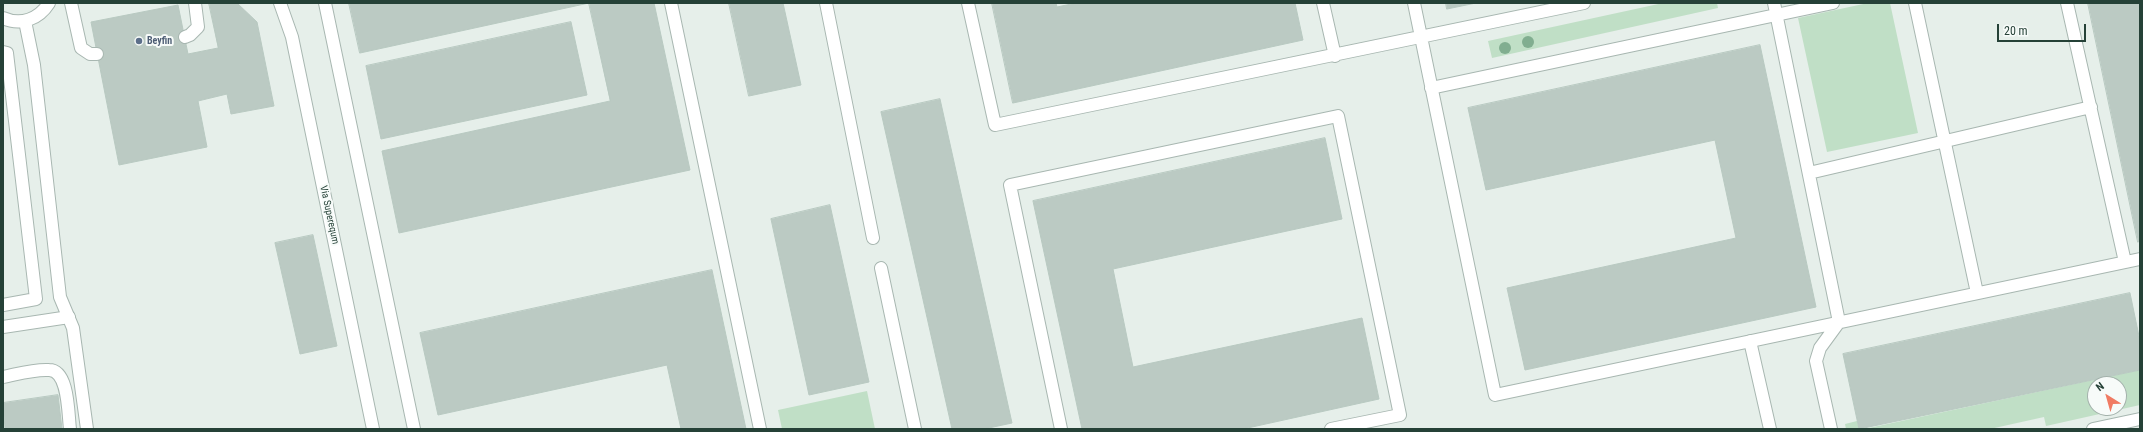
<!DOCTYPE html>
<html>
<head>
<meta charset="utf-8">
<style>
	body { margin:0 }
	#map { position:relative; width:2143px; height:432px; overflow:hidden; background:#e6efea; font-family:"Roboto Condensed",sans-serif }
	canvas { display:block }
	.frame { position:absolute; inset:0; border:4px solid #254137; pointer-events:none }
	.north { position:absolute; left:2087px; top:376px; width:40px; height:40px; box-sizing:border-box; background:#f7fbf9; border:1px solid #a3b1ab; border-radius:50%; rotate:323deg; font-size:11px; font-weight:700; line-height:16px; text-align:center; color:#254137 }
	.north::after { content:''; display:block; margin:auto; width:14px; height:18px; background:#f07b63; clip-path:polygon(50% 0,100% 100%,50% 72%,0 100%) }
	.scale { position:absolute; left:1997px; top:24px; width:89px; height:18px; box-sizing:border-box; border:2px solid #254137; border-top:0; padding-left:5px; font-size:12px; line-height:14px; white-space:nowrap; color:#254137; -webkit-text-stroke:3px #f7fbf9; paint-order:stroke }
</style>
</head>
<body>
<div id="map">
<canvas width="2143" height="432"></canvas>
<div class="frame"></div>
<div class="north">N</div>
<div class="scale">20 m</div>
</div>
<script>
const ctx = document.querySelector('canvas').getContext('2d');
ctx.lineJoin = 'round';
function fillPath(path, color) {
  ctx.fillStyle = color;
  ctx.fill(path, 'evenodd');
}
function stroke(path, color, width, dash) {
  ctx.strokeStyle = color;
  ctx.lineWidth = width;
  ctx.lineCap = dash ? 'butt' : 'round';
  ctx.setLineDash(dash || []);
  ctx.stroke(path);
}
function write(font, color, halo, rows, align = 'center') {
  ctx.font = font + ' "Roboto Condensed",sans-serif';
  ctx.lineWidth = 4;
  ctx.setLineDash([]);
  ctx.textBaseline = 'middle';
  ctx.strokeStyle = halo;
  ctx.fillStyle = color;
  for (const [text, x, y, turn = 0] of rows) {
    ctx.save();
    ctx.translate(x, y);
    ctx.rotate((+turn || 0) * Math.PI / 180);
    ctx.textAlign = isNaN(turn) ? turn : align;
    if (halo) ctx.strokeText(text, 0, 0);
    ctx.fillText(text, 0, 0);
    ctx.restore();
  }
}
const green = new Path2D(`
	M1663,3H1717L1718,8L1492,58L1488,41Z
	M1868,3H1890L1918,133L1827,152L1798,18Z
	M2140,370V405L2046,426L2044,417L1990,429H1864ZM2095,384H2119V408H2095Z
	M867,391L875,429H782L778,410Z
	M1857,421L1859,429H1846L1845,424Z`);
const building = new Path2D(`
	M209,3H237L257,22L274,106L231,114L227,94L198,101L207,147L119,165L91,22L178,5L188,54L218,48Z
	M349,3H589L360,53Z
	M589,3H654L690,170L399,233L382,151L610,101Z
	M729,3H783L801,85L749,96Z
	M992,3H1056L1057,7L1076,3H1295L1303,40L1013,103Z
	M1446,3H1476L1447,9Z
	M2088,3H2140V241L2138,242Z
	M571,22L587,95L381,139L366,66Z
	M1760,45L1816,307L1525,370L1507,288L1736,238L1715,140L1486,190L1468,108Z
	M940,99L1012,423L984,429H952L881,112Z
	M1325,138L1342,219L1113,269L1133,367L1362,318L1379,399L1243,429H1082L1033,201Z
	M830,205L869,382L809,395L771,219Z
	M313,235L337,346L300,354L275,243Z
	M712,270L746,429H681L667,365L438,415L420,333Z
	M2130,293L2140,341V370L1859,429L1843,354Z
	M58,395L62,429H5L3,403Z`);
const service = new Path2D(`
	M71,3L81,48L90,54H97
	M325,3L414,429
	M671,3L760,429
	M826,3L873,238
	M968,3L995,125L1584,3
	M1323,3L1335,56
	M1414,3L1495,395L2140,259
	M1774,3L1839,322L1820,348L1816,361L1831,429
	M1915,3L1977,293
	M2067,3L2125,262
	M185,37L190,35L198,27L195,3
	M3,52L7,53L36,299L3,305
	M1431,88L1833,3
	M1809,173L2091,107
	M881,268L915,429
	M3,327L69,317
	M1750,341L1770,429
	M3,377C18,374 34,369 49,370C69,370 68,414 70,429
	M1061,429L1010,185L1338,116L1400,415L1331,429
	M2093,429L2140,419`);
const minor = new Path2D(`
	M280,3L292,37L373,429
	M3,18C21,26 39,19 49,3
	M25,21L34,65L60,297L73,328L87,429`);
const trees = [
	[1528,42],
	[1505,48]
];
const markers = [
	[139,41,4,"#5c6f8a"]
];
const serviceNames = [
	["Beyfin",147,41]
];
const streetNames = [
	["Via Superequm",329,215,78]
];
fillPath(green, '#c0dfc6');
fillPath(building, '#bbcac3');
stroke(building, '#b8c9c1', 1);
stroke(service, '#a8b7b1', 14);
stroke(minor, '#a8b7b1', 14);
stroke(service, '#fff', 12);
stroke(minor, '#fff', 12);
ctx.fillStyle = '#81ae90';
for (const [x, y] of trees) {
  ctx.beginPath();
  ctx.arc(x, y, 6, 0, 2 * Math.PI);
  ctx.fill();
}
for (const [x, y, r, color] of markers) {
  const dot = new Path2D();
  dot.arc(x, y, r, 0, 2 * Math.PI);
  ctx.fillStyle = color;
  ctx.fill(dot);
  stroke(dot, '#f7fbf9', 1.5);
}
write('bold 10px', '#4e5e75', '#f7fbf9', serviceNames, 'left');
write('10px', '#254137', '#f7fbf9', streetNames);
</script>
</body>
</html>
